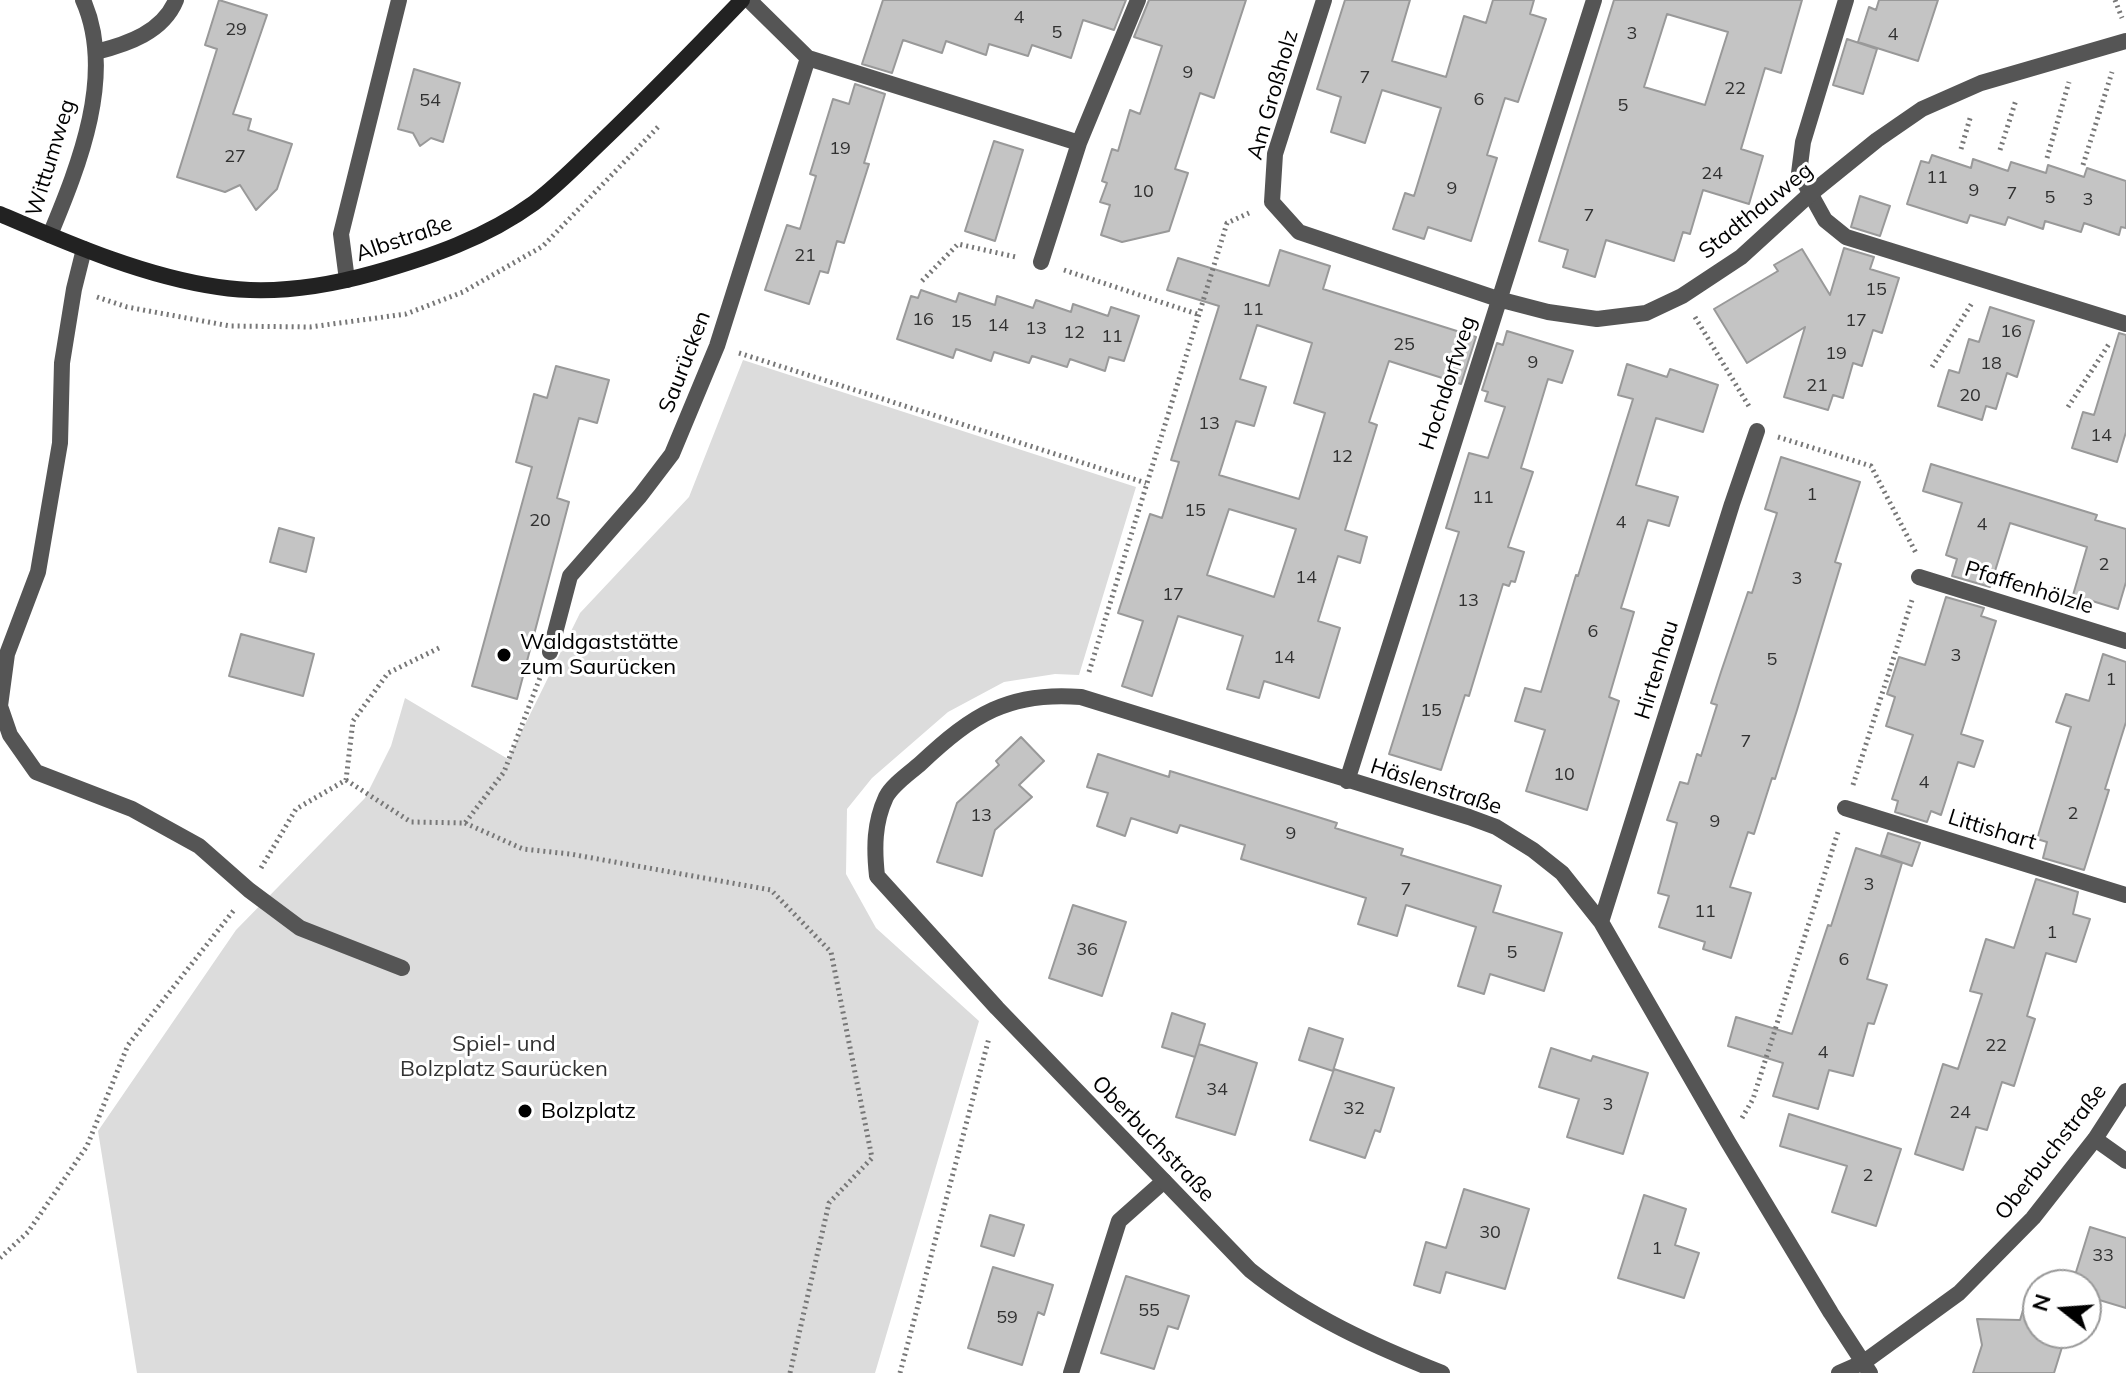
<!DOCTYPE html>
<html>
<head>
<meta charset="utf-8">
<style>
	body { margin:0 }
	#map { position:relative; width:2126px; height:1373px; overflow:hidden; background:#fff; font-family:Mulish,sans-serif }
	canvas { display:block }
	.north { position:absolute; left:2022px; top:1269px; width:80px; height:80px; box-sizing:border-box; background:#fff; border:2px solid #999; border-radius:50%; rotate:287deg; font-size:22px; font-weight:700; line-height:32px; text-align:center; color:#000 }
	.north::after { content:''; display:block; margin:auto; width:28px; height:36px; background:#000; clip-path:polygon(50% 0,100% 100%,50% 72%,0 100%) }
</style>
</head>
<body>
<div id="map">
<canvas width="2126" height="1373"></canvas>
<div class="north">N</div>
</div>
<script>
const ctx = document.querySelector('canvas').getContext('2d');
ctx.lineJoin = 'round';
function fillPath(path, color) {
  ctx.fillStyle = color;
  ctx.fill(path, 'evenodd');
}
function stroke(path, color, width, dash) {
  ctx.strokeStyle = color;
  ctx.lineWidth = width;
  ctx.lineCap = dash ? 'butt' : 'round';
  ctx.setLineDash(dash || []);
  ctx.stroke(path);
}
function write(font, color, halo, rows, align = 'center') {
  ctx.font = font + ' Mulish,sans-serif';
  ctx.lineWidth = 6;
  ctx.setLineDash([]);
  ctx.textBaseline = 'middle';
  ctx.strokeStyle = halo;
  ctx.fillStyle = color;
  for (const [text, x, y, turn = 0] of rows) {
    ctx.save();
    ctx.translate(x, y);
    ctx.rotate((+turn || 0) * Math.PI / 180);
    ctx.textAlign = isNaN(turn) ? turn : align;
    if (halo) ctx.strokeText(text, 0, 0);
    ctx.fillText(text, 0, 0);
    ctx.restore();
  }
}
const green = new Path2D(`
	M743,360L1136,487L1079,675L1055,674L1004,682L948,712L872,778L847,809L846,874L876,928L979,1021L875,1373H137L98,1131L236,930L365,798L391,746L405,698L508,759L580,613L689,497Z`);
const building = new Path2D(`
	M219,0L267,15L233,114L251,119L248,130L292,144L277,189L256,210L240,185L225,192L177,177L217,49L205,45Z
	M883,0H1126L1114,30L1083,20L1071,58L1032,45L1028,56L989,44L986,55L946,41L942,53L903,40L892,73L862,64Z
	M1149,0H1246L1214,98L1200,93L1175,169L1188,173L1169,231L1122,242L1101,235L1110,205L1100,202L1107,183L1102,181L1112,149L1118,151L1130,110L1140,114L1162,46L1134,37Z
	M1345,0H1410L1392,61L1446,77L1464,16L1486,23L1493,0H1534L1530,14L1546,19L1518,102L1505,98L1487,155L1497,158L1471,241L1428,227L1424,239L1393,229L1405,193L1414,196L1441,108L1382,90L1365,143L1331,132L1341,97L1317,89Z
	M1614,0H1802L1781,73L1765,68L1741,149L1763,156L1749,204L1703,190L1690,234L1683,232L1674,261L1606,240L1595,277L1563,267L1568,250L1539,241ZM1667,14L1728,32L1705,105L1644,87Z
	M1879,0H1938L1918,61L1858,42L1869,7L1876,10Z
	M1847,39L1877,49L1863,94L1833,85Z
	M414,69L460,83L443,142L431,138L420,146L413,133L398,129Z
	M855,84L885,94L864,163L869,164L844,243L837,241L828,273L820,271L809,304L765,290L787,225L800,229L816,176L810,174L833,99L849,104Z
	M994,141L1023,150L995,241L965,231Z
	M1932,155L1971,168L1973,159L2008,171L2011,162L2046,173L2048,165L2084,177L2087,168L2126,181V228L2121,227L2119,235L2084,223L2081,232L2045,221L2043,229L2008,217L2005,225L1970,215L1967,223L1907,204L1921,161L1929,163Z
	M1860,196L1890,206L1880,236L1851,227Z
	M1844,248L1874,257L1870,269L1899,278L1882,333L1873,330L1862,366L1853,363L1843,398L1833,395L1828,410L1784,397L1805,327L1747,363L1714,309L1778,271L1774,265L1802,249L1830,295Z
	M1280,250L1330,266L1323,289L1476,337L1461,384L1389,361L1369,422L1377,425L1345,530L1367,537L1360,563L1338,556L1318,621L1340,628L1319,698L1264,681L1259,698L1227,689L1243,636L1178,616L1152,696L1122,686L1143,621L1118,613L1150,514L1162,518L1179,462L1171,460L1219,306L1167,290L1178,258L1269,286ZM1257,325L1312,343L1294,403L1325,413L1299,499L1219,475L1236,421L1254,426L1266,387L1240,379ZM1229,509L1296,529L1274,597L1207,575Z
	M921,290L956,302L959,293L995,305L997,296L1033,308L1036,300L1071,312L1073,304L1108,316L1111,307L1139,316L1124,361L1109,357L1105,371L1070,359L1067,367L1032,356L1029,363L994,352L991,361L956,349L953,358L897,339L911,296L918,298Z
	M1990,307L2034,321L2017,377L2007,373L1996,409L1986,406L1982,420L1938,406L1949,370L1959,373L1969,339L1979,342Z
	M1507,331L1573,351L1562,383L1548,379L1521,468L1533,472L1508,547L1524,552L1515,582L1511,581L1509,586L1503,584L1469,696L1465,695L1441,770L1389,754L1459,532L1446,528L1469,453L1488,458L1505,407L1485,401L1488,392L1482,390L1497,343L1503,345Z
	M2119,333L2126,335V432L2117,462L2072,448L2083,412L2094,415Z
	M1627,364L1667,377L1670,369L1718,385L1703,432L1656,418L1636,485L1678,497L1669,526L1648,520L1621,608L1634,612L1609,697L1619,701L1587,810L1526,791L1545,730L1515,721L1525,688L1541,692L1576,575L1578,576L1633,399L1618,395Z
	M556,366L609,380L597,423L579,418L557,498L569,502L517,699L472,686L532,467L516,462L534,394L547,398Z
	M1781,457L1860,482L1835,562L1841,564L1797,710L1775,779L1772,778L1754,834L1748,832L1730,887L1751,893L1731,958L1703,949L1705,942L1659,927L1669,896L1658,893L1677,823L1667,820L1680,782L1688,784L1697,754L1701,756L1717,705L1711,703L1721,672L1748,592L1752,593L1777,513L1765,509Z
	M1931,464L2097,515L2095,520L2126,529V582L2118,609L2073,595L2087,547L2010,523L1990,587L1952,576L1957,559L1946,555L1962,503L1923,491Z
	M279,528L314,538L306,572L270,562Z
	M1946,597L1984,608L1981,616L1996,621L1961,734L1983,741L1974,767L1958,762L1941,815L1931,811L1927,822L1895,812L1898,801L1892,799L1913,735L1886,726L1895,697L1887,694L1899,657L1925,665Z
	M241,634L314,654L303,696L229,676Z
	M2103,654L2126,662V722L2105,789L2109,790L2084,870L2043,858L2047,842L2037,839L2071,727L2056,722L2066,694L2089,701Z
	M1021,737L1044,761L1019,785L1032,797L995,830L982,876L937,862L957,803L999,765L996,761Z
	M1098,754L1169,777L1170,771L1337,823L1335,828L1403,849L1401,855L1501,886L1493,912L1562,933L1544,991L1490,974L1484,994L1458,986L1476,927L1406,905L1397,936L1358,924L1366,898L1241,859L1245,845L1180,825L1177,833L1131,818L1125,836L1097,826L1108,793L1087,787Z
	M1888,833L1920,843L1912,866L1881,855Z
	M1856,848L1902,863L1867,979L1887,985L1874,1024L1868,1023L1853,1076L1829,1070L1818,1109L1773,1096L1783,1063L1728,1046L1736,1017L1792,1034L1828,925L1831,926Z
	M2036,879L2078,892L2073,914L2090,919L2076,962L2046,953L2027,1016L2035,1019L2014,1086L2002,1082L1987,1130L1976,1127L1963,1170L1915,1154L1943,1064L1958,1069L1982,994L1970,991L1986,939L2014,948Z
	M1073,905L1126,922L1102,996L1049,978Z
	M1172,1013L1205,1024L1195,1057L1162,1047Z
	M1309,1028L1343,1039L1333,1071L1299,1060Z
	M1199,1044L1257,1063L1235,1135L1176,1117Z
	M1551,1048L1591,1061L1593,1056L1648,1073L1623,1154L1567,1137L1579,1099L1539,1087Z
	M1334,1069L1394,1088L1380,1132L1375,1130L1365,1158L1310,1140Z
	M1789,1114L1901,1149L1876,1226L1832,1212L1847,1166L1780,1146Z
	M1464,1189L1529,1209L1505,1289L1446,1272L1440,1293L1414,1285L1426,1242L1446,1248Z
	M1644,1195L1686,1209L1675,1245L1699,1253L1684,1298L1618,1278Z
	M990,1215L1024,1225L1014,1256L981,1246Z
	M2090,1227L2126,1238V1308L2086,1296V1285H2072Z
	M993,1267L1053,1285L1044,1315L1038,1312L1022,1365L968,1348Z
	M1126,1276L1189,1296L1178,1329L1168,1326L1154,1369L1101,1353Z
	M2028,1294L2038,1297V1333H2051L2049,1340L2063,1344L2054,1373H1973L1982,1345L1977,1319L2020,1320Z`);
const path = new Path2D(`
	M2115,0L2122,18
	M1961,149L1971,115
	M2000,150L2016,100
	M2047,158L2069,82
	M2083,165L2112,72
	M1064,270L1200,315
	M922,281L958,244L1016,257
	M97,297L127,307L230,326L310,327L406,314L463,292L543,246L659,126
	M1695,317L1750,408
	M739,353L1146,483
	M1932,367L1972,303
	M2068,407L2109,344
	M1778,437L1871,466L1916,553
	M1089,672L1227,223L1249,213
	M346,780L411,822L465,823L504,772L541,675
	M1853,785L1912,600
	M465,823L523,849L570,854L771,890L831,952L872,1158L829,1203L790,1373
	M261,868L296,809L346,780L353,721L388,673L441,647
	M1742,1118L1753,1099L1838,832
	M0,1258L28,1232L87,1146L128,1045L234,910
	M900,1373L989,1038`);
const lane = new Path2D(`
	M1846,0L1803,142L1799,173L1825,220L1846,237L2126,324
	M96,52C128,44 163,32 176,0
	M84,249L74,289L62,363L60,443L38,572L7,654L0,706L10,735L36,772L132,809L199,846L249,890L300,928L402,968
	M347,280L341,234L399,0
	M1071,1373L1119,1221L1164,1181`);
const street = new Path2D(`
	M749,0L808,58L1079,143
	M1324,0L1275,154L1272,202L1299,232L1498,299L1548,312L1597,319L1646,313L1682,296L1741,257L1809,195L1877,140L1922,109L1981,83L2126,41
	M50,235C79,165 116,74 83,0
	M1041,262L1079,143L1138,0
	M1919,577L2126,641
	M550,652L570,576L640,496L672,454L717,346L808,58
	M1347,781L1594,0
	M1845,808L2126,895
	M1601,922L1732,504L1757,431
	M2095,1139L2126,1161
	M1442,1373C1374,1346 1307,1316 1250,1270L997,1008L877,876C874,848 874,823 886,797C893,784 910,773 921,763C972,715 1009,691 1081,697L1469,817L1496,827L1533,850L1562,873L1601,922L1728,1142L1831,1313L1870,1373
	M1839,1373L1864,1362L1959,1293L2033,1218L2095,1139L2126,1091`);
const secondary = new Path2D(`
	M0,214C70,244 143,276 218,287C269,295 324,287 374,273C430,257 486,238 534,203C558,185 579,163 601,142C649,96 696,48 742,0`);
const markers = [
	[504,655,8,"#000"],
	[525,1111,8,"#000"]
];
const numberNames = [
	["4",1019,18],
	["29",236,30],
	["5",1057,33],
	["3",1632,34],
	["4",1893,35],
	["9",1188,73],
	["7",1365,78],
	["22",1735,89],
	["6",1479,100],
	["54",430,101],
	["5",1623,106],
	["19",840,149],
	["27",235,157],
	["24",1712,174],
	["11",1937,178],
	["9",1452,189],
	["9",1974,191],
	["10",1143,192],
	["7",2012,194],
	["5",2050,198],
	["3",2088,200],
	["7",1589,216],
	["21",805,256],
	["15",1876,290],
	["11",1253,310],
	["16",923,320],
	["17",1856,321],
	["15",961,322],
	["14",998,326],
	["13",1036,329],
	["16",2011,332],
	["12",1074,333],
	["11",1112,337],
	["25",1404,345],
	["19",1836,354],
	["9",1533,363],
	["18",1991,364],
	["21",1817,386],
	["20",1970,396],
	["13",1209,424],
	["14",2101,436],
	["12",1342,457],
	["1",1812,495],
	["11",1483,498],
	["15",1195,511],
	["20",540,521],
	["4",1621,523],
	["4",1982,525],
	["2",2104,565],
	["14",1306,578],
	["3",1797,579],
	["17",1173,595],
	["13",1468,601],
	["6",1593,632],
	["3",1956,656],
	["14",1284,658],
	["5",1772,660],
	["1",2111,680],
	["15",1431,711],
	["7",1746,742],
	["10",1564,775],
	["4",1924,783],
	["2",2073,814],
	["13",981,816],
	["9",1715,822],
	["9",1291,834],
	["3",1869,885],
	["7",1406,890],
	["11",1705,912],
	["1",2052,933],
	["36",1087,950],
	["5",1512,953],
	["6",1844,960],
	["22",1996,1046],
	["4",1823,1053],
	["34",1217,1090],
	["3",1608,1105],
	["32",1354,1109],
	["24",1960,1113],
	["2",1868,1176],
	["30",1490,1233],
	["1",1657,1249],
	["33",2103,1256],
	["55",1149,1311],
	["59",1007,1318]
];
const streetNames = [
	["Am Großholz",1273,95,-74],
	["Wittumweg",51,158,-73],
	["Stadthauweg",1756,211,-39],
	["Albstraße",404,239,-19],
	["Saurücken",685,362,-69],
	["Hochdorfweg",1448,383,-72],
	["Pfaffenhölzle",2029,588,17],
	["Hirtenhau",1657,670,-73],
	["Häslenstraße",1436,787,18],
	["Littishart",1992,830,17],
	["Oberbuchstraße",1153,1139,46],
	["Oberbuchstraße",2051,1152,-52]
];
const poiNames = [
	["Waldgaststätte",520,642],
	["zum Saurücken",520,667],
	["Bolzplatz",541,1111]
];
const parkNames = [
	["Spiel- und",504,1044],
	["Bolzplatz Saurücken",504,1069]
];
fillPath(green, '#dcdcdc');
fillPath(building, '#c4c4c4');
stroke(building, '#999', 2);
stroke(path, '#777', 5, [2, 4]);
stroke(lane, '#555', 16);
stroke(street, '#555', 16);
stroke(secondary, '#222', 16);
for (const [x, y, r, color] of markers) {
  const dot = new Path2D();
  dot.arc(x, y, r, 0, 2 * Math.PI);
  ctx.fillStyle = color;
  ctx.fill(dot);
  stroke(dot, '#fff', 3);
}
write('18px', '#313131', null, numberNames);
write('22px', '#000', '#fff', streetNames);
write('22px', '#000', '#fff', poiNames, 'left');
write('22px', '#333', '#fff', parkNames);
</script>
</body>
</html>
